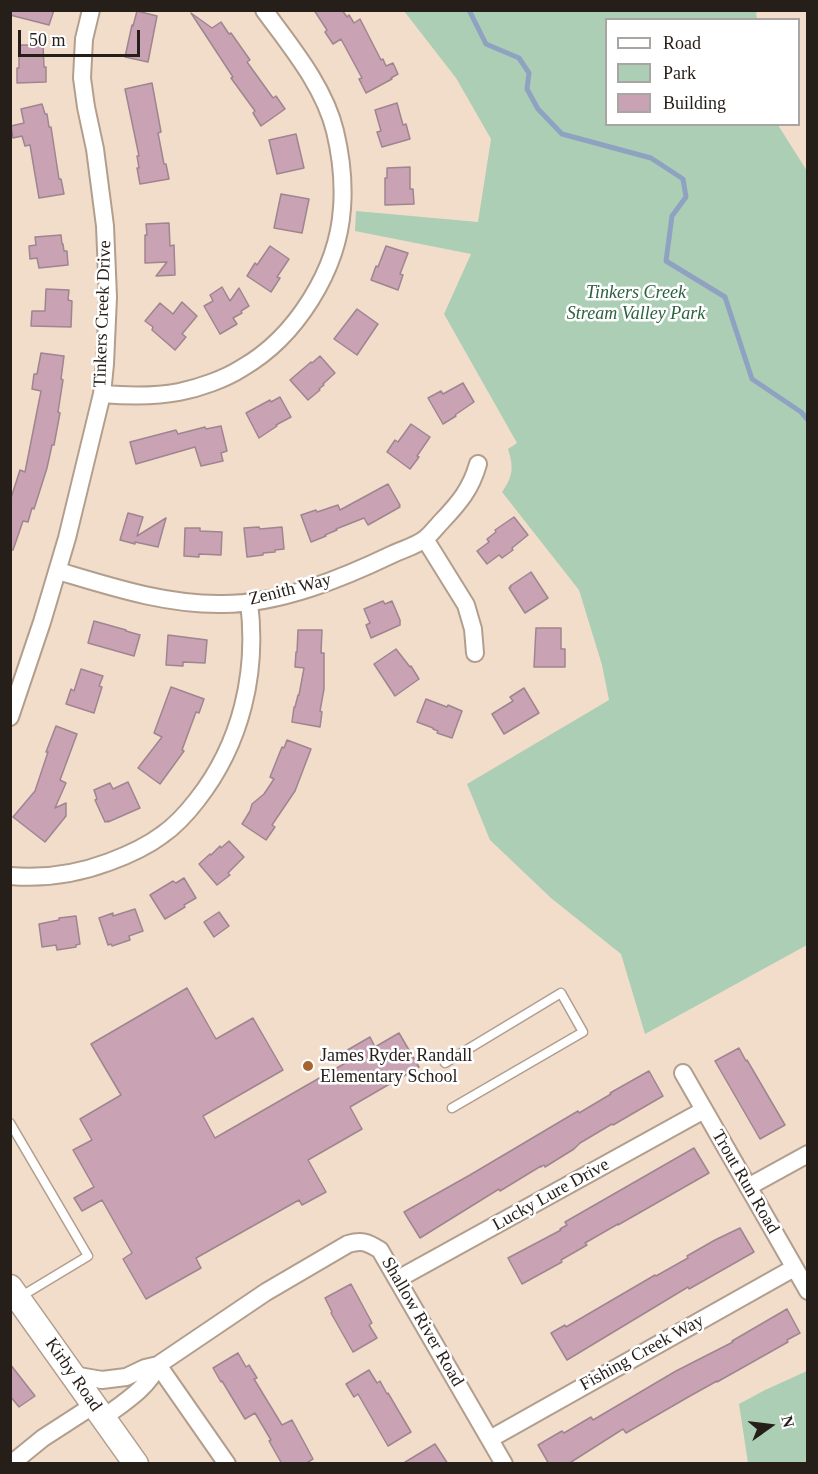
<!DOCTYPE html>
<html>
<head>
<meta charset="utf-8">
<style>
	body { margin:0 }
	#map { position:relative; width:818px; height:1474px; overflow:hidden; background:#f2ddcb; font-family:Georgia,serif }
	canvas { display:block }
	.frame { position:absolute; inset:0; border:12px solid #261e18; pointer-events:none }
	.legend { position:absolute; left:605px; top:18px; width:195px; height:108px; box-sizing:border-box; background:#fff; border:2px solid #a8a5a3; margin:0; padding:8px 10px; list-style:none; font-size:18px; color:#261e18 }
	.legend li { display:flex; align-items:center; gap:12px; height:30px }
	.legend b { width:30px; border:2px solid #a8a5a3 }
	.north { position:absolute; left:740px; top:1396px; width:60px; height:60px; -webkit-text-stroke:4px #fff; paint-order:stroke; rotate:76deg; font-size:16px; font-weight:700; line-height:24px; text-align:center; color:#261e18 }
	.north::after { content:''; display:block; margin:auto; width:21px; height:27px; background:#261e18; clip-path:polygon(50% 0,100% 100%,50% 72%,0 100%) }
	.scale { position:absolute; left:18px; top:30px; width:122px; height:27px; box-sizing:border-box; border:3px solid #261e18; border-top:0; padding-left:8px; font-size:18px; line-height:21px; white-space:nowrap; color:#261e18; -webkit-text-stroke:4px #fff; paint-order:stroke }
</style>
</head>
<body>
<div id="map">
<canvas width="818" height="1474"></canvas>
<div class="frame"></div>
<ul class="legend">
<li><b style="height:8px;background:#fff"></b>Road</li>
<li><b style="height:16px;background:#acceb5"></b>Park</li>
<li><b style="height:16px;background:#c9a2b3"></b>Building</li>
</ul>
<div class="north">N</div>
<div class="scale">50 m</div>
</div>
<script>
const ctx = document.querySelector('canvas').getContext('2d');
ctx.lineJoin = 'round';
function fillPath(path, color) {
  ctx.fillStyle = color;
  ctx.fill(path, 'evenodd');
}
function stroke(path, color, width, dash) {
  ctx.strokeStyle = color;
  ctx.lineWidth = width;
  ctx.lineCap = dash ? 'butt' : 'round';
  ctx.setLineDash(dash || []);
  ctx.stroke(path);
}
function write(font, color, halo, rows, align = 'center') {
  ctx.font = font + ' Georgia,serif';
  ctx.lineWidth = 5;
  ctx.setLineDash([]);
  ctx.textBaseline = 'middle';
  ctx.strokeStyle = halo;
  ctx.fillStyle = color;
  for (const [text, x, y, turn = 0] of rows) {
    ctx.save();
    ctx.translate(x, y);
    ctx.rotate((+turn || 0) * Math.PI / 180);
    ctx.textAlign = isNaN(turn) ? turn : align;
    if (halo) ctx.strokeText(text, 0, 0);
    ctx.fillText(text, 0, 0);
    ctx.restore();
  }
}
const green = new Path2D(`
	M404,11H760L756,13L757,19L606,20V124L778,125L807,171V945L645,1034L621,954L551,898L490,840L467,784L609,700L602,665L579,590L502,492C513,477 514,467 508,449L517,443L444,314L471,254L355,231L356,211L478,222L491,139L456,78Z
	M807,1371V1463H748L739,1404L765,1390Z`);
const stream = new Path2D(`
	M469,10L486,44L519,58L529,73L527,89L538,109L562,134L651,158L683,179L686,197L672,216L666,261L725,297L752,379L801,412L808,420`);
const building = new Path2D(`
	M10,10H54L49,25L10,15Z
	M314,10H342L347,17L349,15L354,23L360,19L381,60L383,59L386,66L393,63L398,74L391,78L392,79L366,93L359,79L362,78L341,39L333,44L325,32L327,30Z
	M137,11L157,16L148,62L125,57L132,25L133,26Z
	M191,13L212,28L221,22L229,34L231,33L250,60L247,62L273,98L276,96L285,109L261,126L253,113L255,111L231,78L233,77Z
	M19,45H43L44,67H46V82L17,83V68H19Z
	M152,83L161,132L158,133L164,164H166L169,179L140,184L137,168H139L137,156H139L125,89Z
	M397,103L403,125L406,124L410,139L382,147L377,132L381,131L375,110Z
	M42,104L45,114H47L49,127H51L59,179H61L64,194L39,198L30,145L25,146L22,136L13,138L11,126L24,123L21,109Z
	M296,134L304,168L277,174L269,140Z
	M410,167V189H413L414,204L385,205V178H387V168Z
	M281,194L309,199L302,233L274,228Z
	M169,223L170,246L174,245L175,275L156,276L167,262L145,263V235H147L146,224Z
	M61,235L62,244H63L64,251H67L68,265L39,268L37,258L30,259L29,246L36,245L35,237Z
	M270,246L289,259L277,277L280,278L271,292L247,276L255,263L257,265Z
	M386,246L408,253L400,274L403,275L398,290L371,280L376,266L378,267Z
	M222,287L230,301L239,288L249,306L241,311L242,313L233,318L237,324L220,334L204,306L213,301L210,295Z
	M46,289L69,290L68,300L72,301L71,327L31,326L32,311H45Z
	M182,302L197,316L182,334L186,337L175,350L152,330L153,327L145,321L160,303L173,314Z
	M357,309L378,324L357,355L334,339Z
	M41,353L64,356L61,379L63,380L58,412L60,413L54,445H52L47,468L34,509L32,508L28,522L23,521L13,550H10V501L20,470L25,472L41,391L32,389L34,374H37Z
	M320,356L335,373L323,384L324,385L319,389L320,390L308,400L290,380L311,362L312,363Z
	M463,383L474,402L455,415L456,416L443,424L428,398L441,391L443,394Z
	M280,397L291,417L276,425L277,426L259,438L246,413L270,400L271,402Z
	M411,424L430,437L417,456L419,457L410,469L387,452L395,440L398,442Z
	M221,426L227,451L221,453L223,461L201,466L195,447L136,464L130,442L176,430L178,434L205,427L206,429Z
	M388,484L400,505L399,506L400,507L368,525L364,518L336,529L337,530L325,535L326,536L311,542L301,515L316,510L317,512L338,505L340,510Z
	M128,513L143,517L137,536L166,518L158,547L135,542V544L120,540Z
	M514,517L528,535L512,548L513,550L502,558L499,555L487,564L477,551L489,542L487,539L496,532L495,530Z
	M259,527L260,529L282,527L284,549L275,550V552L263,553V555L247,557L244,528Z
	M185,528H200V531L222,532L221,555L199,554V557L184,556Z
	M531,572L548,598L525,613L509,588L511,587L510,586Z
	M383,601L385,604L392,601L400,620V625L371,638L366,625L370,623L364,609Z
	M94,621L126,630V631L140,635L134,656L88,643Z
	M536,628H561V649H565V667H534Z
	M298,630H322L321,653H324V689L320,711L322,712L320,727L292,722L294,707H295L298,695H299L304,668L295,667L296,652H297Z
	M168,635L207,640L205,663L183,662V666L166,665Z
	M396,649L410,667L411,666L419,679L395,696L374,664Z
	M81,669L103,676L99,686L102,687L94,713L66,704L71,689L74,691Z
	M171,687L204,699L199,713L196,712L182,750L184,751L160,784L138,768L162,737L154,733Z
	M524,688L539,713L504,734L492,714L513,701L510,697Z
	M426,699L447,707L448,705L462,711L452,738L437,733L438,731L433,729V728L417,722Z
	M56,726L77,734L60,780L66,783L55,808L66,803V816L45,842L13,817L35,791L48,752H46Z
	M287,740L311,749L295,791L272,825L275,827L266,840L242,824L250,811L252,804L264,794L274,779L270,777L282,747L284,748Z
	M128,782L140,808L108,822V821L105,822L95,800L97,799L94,790L110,783L113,789Z
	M229,841L244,857L228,873L230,875L217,885L199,864L210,854L211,855L220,846L221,848Z
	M184,878L196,898L184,905L185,907L165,919L150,895L173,881L176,883Z
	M135,909L143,931L129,936L130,940L112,946L111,944L108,945L99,918L113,913V916Z
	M219,912L229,926L214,937L204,922Z
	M76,916L80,944L76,945V947L57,950L56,945L42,947L39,924L59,920V918Z
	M187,988L216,1039L253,1018L283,1070L203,1116L215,1138L349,1061L344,1052L370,1037L375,1047L399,1033L419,1067L350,1107L362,1129L308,1160L326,1192L302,1205L299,1200L196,1258L201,1268L146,1299L123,1259L132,1253L102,1200L82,1211L74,1198L94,1187L73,1150L92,1140L80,1119L121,1095L91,1044Z
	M739,1048L746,1061L747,1060L785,1125L760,1139L715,1061Z
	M649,1071L663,1096L613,1125L612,1124L580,1143L574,1149L545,1167L544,1165L541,1167V1166L500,1191L499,1189L420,1238L404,1212L470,1175L578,1111L579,1113L611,1094L610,1093Z
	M694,1148L709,1173L618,1225V1224L585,1243L587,1245L561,1260L562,1262L522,1284L508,1258L561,1230L560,1229L567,1225L565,1222Z
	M740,1228L754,1252L689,1289L688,1287L567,1360L551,1333L565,1325L566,1327L655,1275L656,1276L688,1258L687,1256L715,1240Z
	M351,1284L372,1323L369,1325L377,1338L353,1352L331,1313L332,1312L325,1298Z
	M787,1309L800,1333L787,1340L788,1342L717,1382V1381L690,1396L626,1433L623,1429L568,1464H549L538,1445L562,1431L564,1433L591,1417L593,1420L676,1371L733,1342L732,1341Z
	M238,1353L246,1367L249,1365L257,1378L254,1379L282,1425L292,1420L313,1459L305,1464H282L269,1441L271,1440L255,1413L245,1419L222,1381L221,1382L213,1368Z
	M10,1364L35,1396L19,1407L10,1396Z
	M369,1370L377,1383L380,1381L387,1394L388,1393L411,1432L388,1446L358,1394L354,1397L346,1384Z
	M435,1444L448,1464H402Z`);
const lane = new Path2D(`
	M445,1063L561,993L583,1032L452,1108
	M10,1123L88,1256L20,1297`);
const street = new Path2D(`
	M102,394C127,396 153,397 179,392C199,388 225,379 242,368C296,337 338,270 342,208C344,182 341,156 335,131C324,86 291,47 264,10
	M425,539L466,605L473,629L475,653
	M58,571C112,587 166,605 223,604C280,604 343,578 393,554C404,549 418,545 426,538C432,533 437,526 442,521C459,503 471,489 478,464
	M10,717L42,622L67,538L102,394L105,364L108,297L105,226L95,149L86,107L82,78L84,39L91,10
	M10,876C44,879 77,874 109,862C128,855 146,847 162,835C175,826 187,813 197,800C241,744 258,673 249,602
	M683,1073L808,1291
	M748,1187L808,1154
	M398,1279L704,1110
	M158,1365L227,1464
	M73,1375L102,1380L126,1377L145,1368L158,1365L266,1292L348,1244C362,1240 367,1242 380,1250L504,1464
	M103,1418C123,1403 148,1388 158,1365
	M490,1439L794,1268
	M11,1464L43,1438L94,1405`);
const secondary = new Path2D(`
	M10,1287L136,1464`);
const markers = [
	[308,1066,6,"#a66430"]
];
const parkNames = [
	["Tinkers Creek",636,293],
	["Stream Valley Park",636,314]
];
const streetNames = [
	["Tinkers Creek Drive",103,314,-88],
	["Zenith Way",290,590,-14],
	["Trout Run Road",745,1182,60],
	["Lucky Lure Drive",551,1195,-29],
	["Shallow River Road",422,1322,60],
	["Fishing Creek Way",642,1353,-29],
	["Kirby Road",73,1375,55]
];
const poiNames = [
	["James Ryder Randall",320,1056],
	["Elementary School",320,1077]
];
fillPath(green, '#acceb5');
stroke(stream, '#8fa2c1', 5);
fillPath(building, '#c9a2b3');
stroke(building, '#9e8590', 1.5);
stroke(lane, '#b29e8d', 11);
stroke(street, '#b29e8d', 20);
stroke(secondary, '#b29e8d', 27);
stroke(lane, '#fff', 8);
stroke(street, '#fff', 16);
stroke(secondary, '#fff', 24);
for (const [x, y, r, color] of markers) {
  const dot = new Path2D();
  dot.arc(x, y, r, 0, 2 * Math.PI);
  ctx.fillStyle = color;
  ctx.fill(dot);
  stroke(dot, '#fff', 2);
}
write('italic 18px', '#2b613f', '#fff', parkNames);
write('18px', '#261e18', '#fff', streetNames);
write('18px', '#261e18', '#fff', poiNames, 'left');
</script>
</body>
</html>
